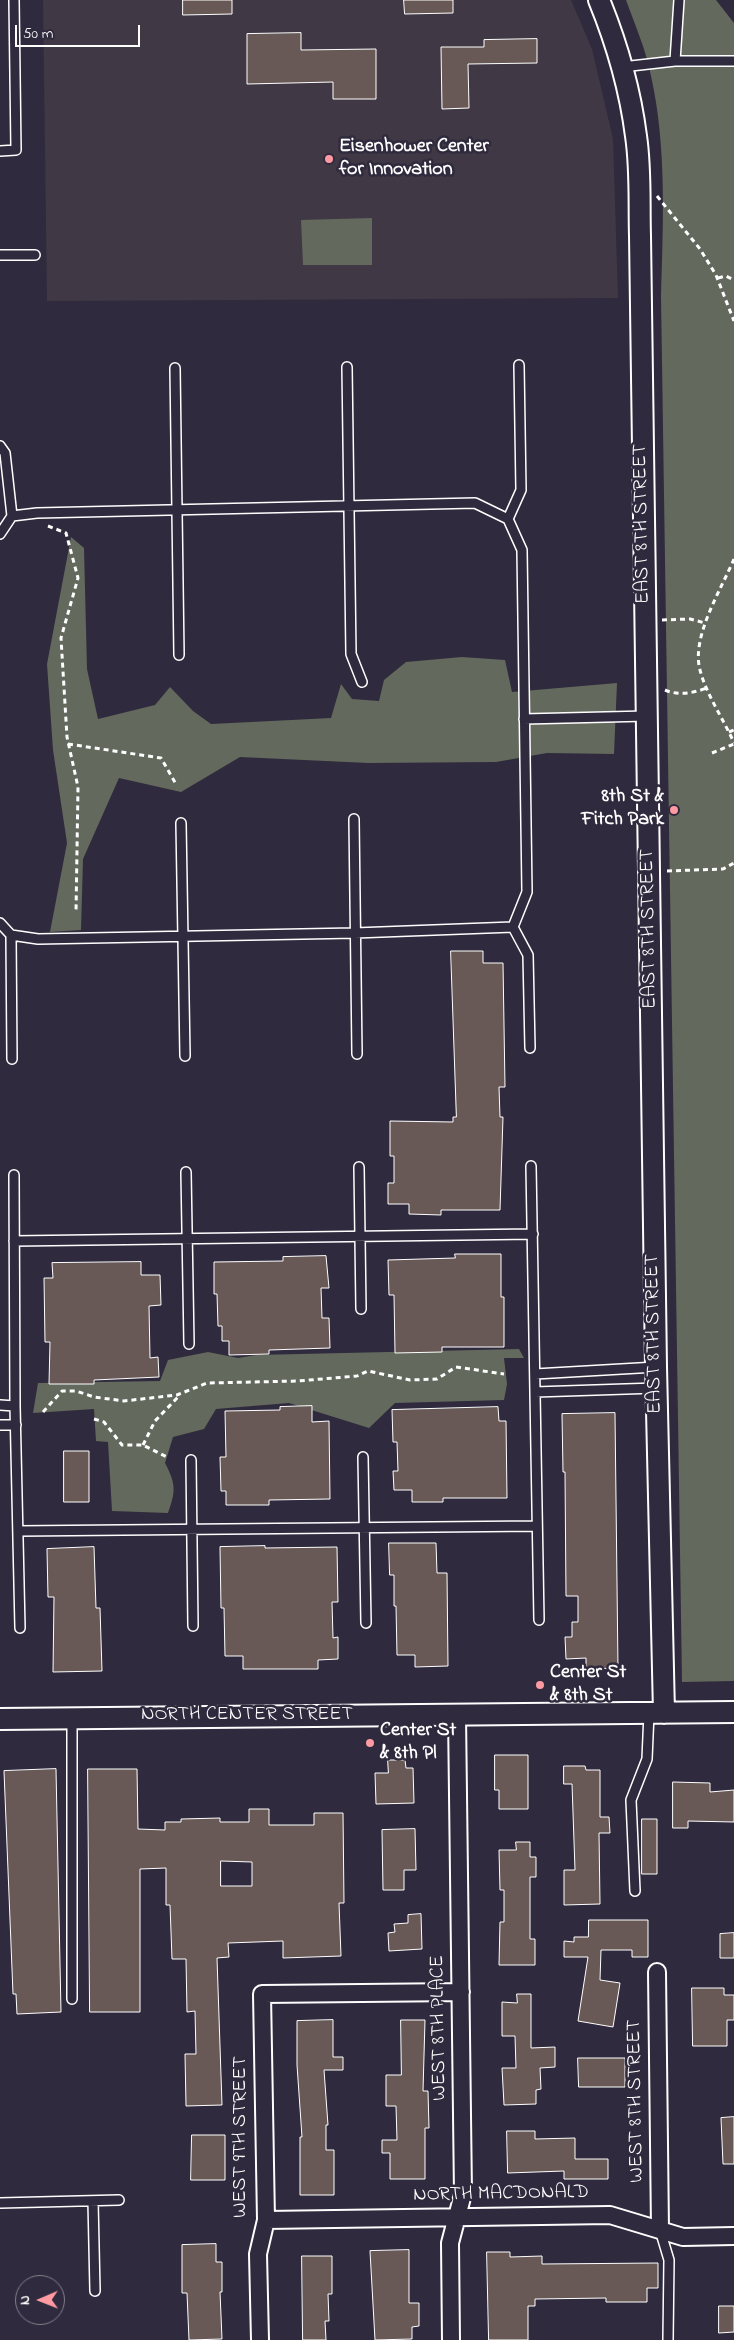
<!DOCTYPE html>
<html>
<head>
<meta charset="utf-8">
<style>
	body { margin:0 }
	#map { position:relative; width:734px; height:2340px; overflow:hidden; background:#2f2a3d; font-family:"Indie Flower",sans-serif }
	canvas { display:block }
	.north { position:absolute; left:15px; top:2275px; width:50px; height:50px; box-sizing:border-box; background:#2f2a3d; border:1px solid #827f8b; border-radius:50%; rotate:269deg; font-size:14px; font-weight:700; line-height:20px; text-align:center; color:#fff }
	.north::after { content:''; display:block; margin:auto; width:18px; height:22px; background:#ff9aa2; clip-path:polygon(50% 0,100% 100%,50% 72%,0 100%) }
	.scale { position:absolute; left:15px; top:25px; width:125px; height:22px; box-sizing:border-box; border:2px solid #fff; border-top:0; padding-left:6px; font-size:15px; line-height:18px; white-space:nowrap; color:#fff; -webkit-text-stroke:4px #2f2a3d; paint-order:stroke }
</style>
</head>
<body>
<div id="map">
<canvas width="734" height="2340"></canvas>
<div class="north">N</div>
<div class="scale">50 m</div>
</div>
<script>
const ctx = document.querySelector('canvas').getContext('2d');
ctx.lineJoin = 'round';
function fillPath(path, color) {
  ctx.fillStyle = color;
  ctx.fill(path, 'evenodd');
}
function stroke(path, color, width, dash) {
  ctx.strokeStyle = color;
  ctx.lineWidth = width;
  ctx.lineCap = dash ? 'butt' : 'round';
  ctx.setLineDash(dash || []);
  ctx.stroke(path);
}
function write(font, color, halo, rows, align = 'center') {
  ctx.font = font + ' "Indie Flower",sans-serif';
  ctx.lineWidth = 5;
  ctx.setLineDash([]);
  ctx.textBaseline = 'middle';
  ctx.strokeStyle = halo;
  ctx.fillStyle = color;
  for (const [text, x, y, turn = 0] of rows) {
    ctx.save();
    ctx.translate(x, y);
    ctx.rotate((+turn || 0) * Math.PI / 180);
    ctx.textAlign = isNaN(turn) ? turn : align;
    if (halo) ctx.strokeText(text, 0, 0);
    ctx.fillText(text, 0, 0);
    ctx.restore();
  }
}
const built = new Path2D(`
	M43,0H571L592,49L613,139L618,298L47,301Z`);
const green = new Path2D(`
	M626,0H716L734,23V1681L682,1682L661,297C663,225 667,147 651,76C646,50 635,25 626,0Z
	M372,218V265H303L301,220Z
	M71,537L84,548L87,669L98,719L155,705L170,687L193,711L211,724L331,718L341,684L352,699L379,701L384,680L406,662L462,657L505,660L512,692L617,683L614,754L547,753L496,762L368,763L240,757L181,792L119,778L83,859L81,930L50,932L67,843L53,750L47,664Z
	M519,1349L524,1358H504L507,1384L504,1400L395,1403L369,1428L289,1403L216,1409L204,1429L173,1437L165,1463C176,1484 176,1491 168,1513L112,1511L108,1442L96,1441L94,1409L33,1413L38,1383L160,1381L168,1360L208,1352L238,1358L256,1355Z`);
const building = new Path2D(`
	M183,0H232V14L183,15Z
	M404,0H453V13L405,14Z
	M301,33V50L376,49V99H333V82L247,84V34Z
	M537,39V63L468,64L469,108L442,109L441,47H484V40Z
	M451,951H483V963H503L505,1087H499L500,1117H503L500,1210H441V1215L409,1214V1204H388V1183H394V1156H390V1121L453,1122V1117H456Z
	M455,1254H501V1297H504V1347H442V1352L395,1353L394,1295H389L388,1260L455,1258Z
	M326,1256L329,1288H321L322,1318H329L330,1348L269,1350V1354L229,1355V1341H222V1326H218L217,1294H214V1262L283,1261V1257Z
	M141,1262V1275H160L161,1305L149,1306L150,1358L158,1357L159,1377L94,1380V1384H49L50,1342H45L44,1278H53L52,1263Z
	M312,1406V1422L329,1421L330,1499L269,1500V1505H226V1491H221L220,1457H226L225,1411L280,1410V1407Z
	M498,1407L499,1421H506L507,1498H443V1502H412V1490H394L393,1471H398L397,1442H393L392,1410Z
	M615,1413L618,1668L586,1669V1658L566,1659L565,1637H572V1622H578V1596H566L565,1472H563L562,1414Z
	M64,1451H89V1502H64Z
	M389,1543H436L437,1573H447L448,1666L415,1667V1655H397L396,1606H394V1575H390Z
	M265,1546V1548L337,1547L338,1602H332L333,1638L338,1637V1659L318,1660V1669H243V1656H225L224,1608H221L220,1547Z
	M94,1547L96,1608H100L102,1671L53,1672L54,1597H48L47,1549Z
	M495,1755H528V1809H499V1790H495Z
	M388,1760H405L406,1768H413L414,1803L376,1804L375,1773H388Z
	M564,1766H585L586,1770H600V1817H609L610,1833H599L600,1904L564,1905V1870H575L572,1784H564Z
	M56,1769L61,2012L17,2014L16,1994H13L4,1771Z
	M88,1769H137L138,1829L165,1830V1822H181V1819L220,1818V1822H249V1809H269V1825H314V1813H343L344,1903H339L341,1956L283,1958V1941L228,1943L229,1957L217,1958L222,2105L186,2106L185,2054H196L195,2011L187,2012L186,1959H172L170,1905H166V1868L140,1869V2012H90ZM221,1861L252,1862V1886H221Z
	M673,1782L710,1783V1792L734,1790V1822L688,1821V1828H673Z
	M642,1819H657V1874H642Z
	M415,1829L416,1870H404V1890H383L382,1830Z
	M516,1842H530V1857H536V1877H530V1939H535V1965H499L500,1922H504V1890H500L499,1850H516Z
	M421,1914L422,1949L389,1951L388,1933L395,1932L394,1924L408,1923V1915Z
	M589,1920H648V1957H632V1950H601L600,1980L620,1983L613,2027L578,2021L588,1957H564V1941L574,1942V1937H588Z
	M734,1933V1958H720V1934Z
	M692,1988H724V1995H734V2020H727V2046H693Z
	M517,1994H531V2048L555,2047V2067L540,2068L541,2089L536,2090V2104L504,2105L502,2068H516L515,2036H502V2002L517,2003Z
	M333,2020V2057H343V2070H324L328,2125H326V2150H334V2195H300V2137H302L297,2065V2021Z
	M401,2020H425L423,2091H428L429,2128H425V2179H390V2153H382V2140H397L396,2106H386V2075H401Z
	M578,2058H625V2087H579Z
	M734,2117V2164H723L721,2118Z
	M507,2131H535V2139L575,2138V2159H608V2179H564V2171L508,2173Z
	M192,2135H225V2180H191Z
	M216,2244V2262H222V2292H220L222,2339L189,2340L187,2293H182V2245Z
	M409,2250V2303H419V2326L412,2327V2339L375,2340L370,2251Z
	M487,2252H510V2257L542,2256V2264L658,2263V2288H647V2302H606V2298L535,2299V2306H528V2340H489Z
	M302,2256H332V2294H328L329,2321H325L326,2340H303Z
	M719,2306H734V2332L719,2333Z`);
const path = new Path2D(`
	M657,196L700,249L716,275L734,321
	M718,278L726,276L734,280
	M48,526L66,533L78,578L61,638L67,737L78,787L76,913
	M734,559C721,590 691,637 700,670C706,694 724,720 734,743
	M662,620L690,619L705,623
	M665,690C679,696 693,693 707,688
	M729,732L734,730
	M68,744L161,758L176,784
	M712,753L734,744
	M667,871L723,869L734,863
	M43,1412L62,1391H76L94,1397L124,1401L177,1395L207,1383L298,1381L357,1376L368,1371L410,1380L437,1379L456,1367L504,1374
	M94,1419L104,1422L122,1445H143L167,1457
	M143,1445L155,1421L179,1396`);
const service = new Path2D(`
	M675,61L679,0
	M622,67L675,61H734
	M0,151L16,150L14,0
	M0,255H35
	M519,365L521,490L508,519L522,550L527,892L513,927L528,955L530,1048
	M347,367L351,654L362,682
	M175,368L179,655
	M0,446L5,453L12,516
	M0,534L12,516L37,513L475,503L508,519
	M524,719L647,716
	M354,819L357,1054
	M181,823L185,1056
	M0,923L11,935L38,939L355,933L513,927
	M11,935L12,1059
	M531,1166L539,1620
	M359,1167L361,1309
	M186,1172L189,1344
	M14,1175L15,1406L20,1628
	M14,1241L533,1234
	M535,1374L656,1367
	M535,1392L656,1388
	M0,1405L15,1406
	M0,1425H16
	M363,1457L366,1623
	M191,1460L193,1626
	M19,1531L537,1526
	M72,1718V1999
	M635,1891L631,1800L647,1759L649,1713
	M93,2201L95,2291
	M0,2203L119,2200
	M660,2230L669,2260L668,2340`);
const minor = new Path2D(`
	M657,1972L660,2230
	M266,2220L610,2215L683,2237L734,2236
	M260,2340L258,2254L266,2220L262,1994L461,1992
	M451,2340L450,2243L463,2194L457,1715`);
const tertiary = new Path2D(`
	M599,0C617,44 630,89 636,136C641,169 639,203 640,236L656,1367L664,1713
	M0,1719L734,1712`);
const markers = [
	[329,159,5,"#ff9aa2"],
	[674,810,5,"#ff9aa2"],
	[540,1685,5,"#ff9aa2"],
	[370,1743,5,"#ff9aa2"]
];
const poiNames = [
	["Eisenhower Center",339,148],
	["for Innovation",339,171],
	["8th St &",664,798,"right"],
	["Fitch Park",664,821,"right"],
	["Center St",550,1674],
	["& 8th St",550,1697],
	["Center St",380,1732],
	["& 8th Pl",380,1755]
];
const streetNames = [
	["EAST 8TH STREET",643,524,-91],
	["EAST 8TH STREET",650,929,-91],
	["EAST 8TH STREET",655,1334,-91],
	["NORTH CENTER STREET",247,1716],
	["WEST 8TH PLACE",440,2028,-91],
	["WEST 8TH STREET",637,2101,-91],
	["WEST 9TH STREET",242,2137,-90],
	["NORTH MACDONALD",501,2195,-1]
];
fillPath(built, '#403844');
fillPath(green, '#63695c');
fillPath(building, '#685956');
stroke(building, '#fff', 1);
stroke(service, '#fff', 12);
stroke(minor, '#fff', 20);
stroke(tertiary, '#fff', 24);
stroke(path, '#fff', 3, [5, 4]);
stroke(service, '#2f2a3d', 9);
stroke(minor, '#2f2a3d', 16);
stroke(tertiary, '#2f2a3d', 20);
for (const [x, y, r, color] of markers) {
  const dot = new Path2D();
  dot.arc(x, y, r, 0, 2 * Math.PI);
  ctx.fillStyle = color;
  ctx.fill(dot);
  stroke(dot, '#2f2a3d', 2);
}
write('bold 20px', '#fff', '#2f2a3d', poiNames, 'left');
write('20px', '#fff', '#2f2a3d', streetNames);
</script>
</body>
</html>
